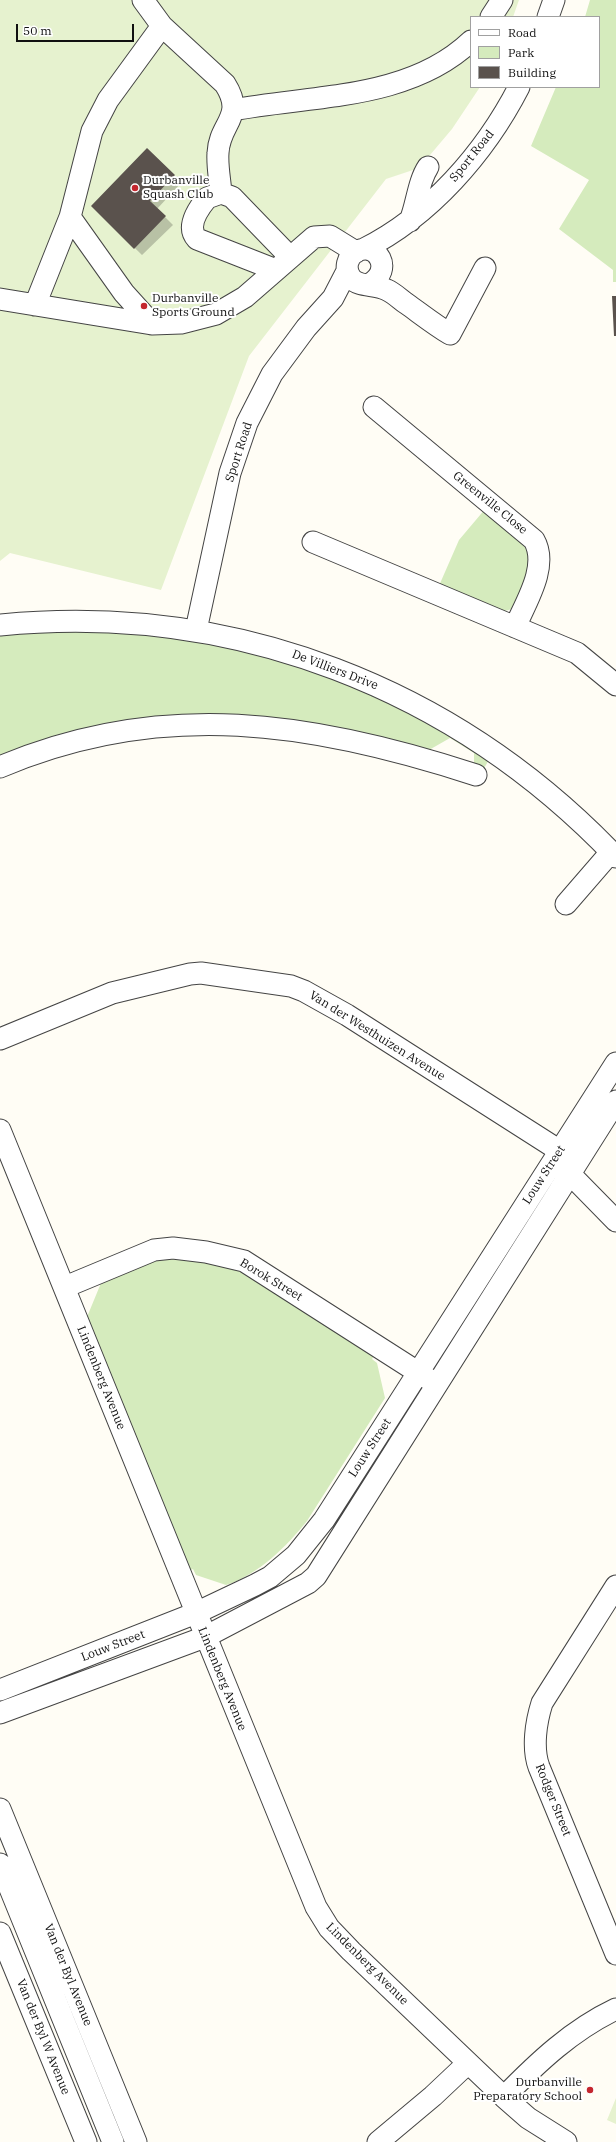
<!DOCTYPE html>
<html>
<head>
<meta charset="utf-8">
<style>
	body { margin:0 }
	#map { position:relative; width:616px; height:2142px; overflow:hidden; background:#fffdf5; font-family:"IBM Plex Serif",serif }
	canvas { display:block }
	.legend { position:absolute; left:470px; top:16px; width:130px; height:72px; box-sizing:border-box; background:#fff; border:1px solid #a0a0a0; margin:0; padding:5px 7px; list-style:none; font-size:12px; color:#111 }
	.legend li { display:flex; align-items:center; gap:8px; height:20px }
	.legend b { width:20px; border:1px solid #a0a0a0 }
	.scale { position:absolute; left:16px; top:24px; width:118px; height:18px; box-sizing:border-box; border:2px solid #111; border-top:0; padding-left:5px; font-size:12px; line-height:14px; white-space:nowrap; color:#111; -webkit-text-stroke:3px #fff; paint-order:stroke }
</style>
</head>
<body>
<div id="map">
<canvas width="616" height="2142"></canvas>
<ul class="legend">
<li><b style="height:5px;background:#fff"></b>Road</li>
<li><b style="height:11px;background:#d5ebbd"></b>Park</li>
<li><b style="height:11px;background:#5a524d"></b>Building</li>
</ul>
<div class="scale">50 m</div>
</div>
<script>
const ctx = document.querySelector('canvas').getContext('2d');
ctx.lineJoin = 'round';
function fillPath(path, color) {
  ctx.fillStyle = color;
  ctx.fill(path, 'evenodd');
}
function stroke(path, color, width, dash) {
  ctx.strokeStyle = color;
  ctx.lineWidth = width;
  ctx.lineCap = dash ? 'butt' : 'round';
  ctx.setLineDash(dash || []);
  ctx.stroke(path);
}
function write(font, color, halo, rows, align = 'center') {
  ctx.font = font + ' "IBM Plex Serif",serif';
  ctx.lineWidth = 4;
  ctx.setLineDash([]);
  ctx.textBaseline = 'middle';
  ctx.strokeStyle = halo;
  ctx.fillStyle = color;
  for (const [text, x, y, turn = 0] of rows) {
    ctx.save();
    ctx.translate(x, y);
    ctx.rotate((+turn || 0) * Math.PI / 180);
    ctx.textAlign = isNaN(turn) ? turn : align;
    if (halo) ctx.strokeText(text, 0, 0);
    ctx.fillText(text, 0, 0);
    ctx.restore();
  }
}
const green = new Path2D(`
	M590,0H616V282H613V270L559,229L589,180L531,146L556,87H599V17H585Z
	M486,508L523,538L534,562L512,609L501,612L438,588L459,540Z
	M79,631L144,632L249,649L323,672L412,711L490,758L483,770L474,766V753L450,738L429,750L231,716L0,761V636L34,632Z
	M168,1255L239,1269L374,1356L372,1359L377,1363L385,1398L307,1521C287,1546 258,1575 226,1585L196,1575L193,1569L189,1571L87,1317L101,1283Z`);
const pitch = new Path2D(`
	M0,0H519L513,17H471V87H480L452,129L419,168L386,179L249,356L161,590L10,553L0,561Z
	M616,2098V2124L607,2120Z`);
const shadow = new Path2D(`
	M147,149L181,183L157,209L173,225L142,255L92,206Z`);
const building = new Path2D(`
	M147,148L175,175L150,201L166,216L134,249L91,206Z
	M612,296H616V336H614Z`);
const minor = new Path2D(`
	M143,0L162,26L225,84C246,117 219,123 218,153C217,166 220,180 221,193
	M491,17L502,0
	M548,17L554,0
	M233,110C313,95 409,100 471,41
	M70,217L124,293L152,324
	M410,221C417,204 418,182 428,167
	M364,249C430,216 485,153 519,87
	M276,270L197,239C186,227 198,209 207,198L221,193L232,197L290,257
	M370,284C394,269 377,242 357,251C347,256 344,269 351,278C358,287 376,284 387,290C394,293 401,300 407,304C421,314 435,325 450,334L485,268
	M0,299L152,324L181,323L216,314L245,297L314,237L330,236L356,252
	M35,305L70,217L92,131L108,100L162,26
	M374,407L534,540C549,566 526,602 515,627
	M313,542L577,653L616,685
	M0,625C234,602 455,688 616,857
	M196,630L230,473L247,423L272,374L306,328L333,298L347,271
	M0,767C162,698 314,722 476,775
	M566,904L611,852
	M0,1039L112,993L190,974L201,973L291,986L304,991L347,1015L560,1151L570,1174L616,1221
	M0,1130L316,1907L329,1928L351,1951L504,2097L528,2118L566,2142
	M65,1287L154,1250L173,1248L206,1252L244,1261L430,1380
	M616,1586L542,1703C536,1722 532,1748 539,1767L616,1954
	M0,1690L196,1613L255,1585L270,1577L296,1555L324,1520L616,1063
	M0,1713L205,1637L308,1583L316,1576L616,1101
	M0,1809L136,2142
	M0,1864L113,2142
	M0,1933L86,2142
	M504,2097C538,2062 572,2030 616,2009
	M378,2142L433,2096L468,2063`);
const markers = [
	[135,188,4,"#c4262e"],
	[144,306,4,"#c4262e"],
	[590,2090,4,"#c4262e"]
];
const streetNames = [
	["Sport Road",472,156,-51],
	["Sport Road",239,452,-72],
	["Greenville Close",490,503,39],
	["De Villiers Drive",335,670,21],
	["Van der Westhuizen Avenue",377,1036,32],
	["Louw Street",544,1175,-57],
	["Borok Street",271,1280,31],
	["Lindenberg Avenue",101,1378,68],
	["Louw Street",370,1448,-57],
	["Louw Street",113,1646,-21],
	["Lindenberg Avenue",222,1679,68],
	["Rodger Street",553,1800,68],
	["Lindenberg Avenue",367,1964,45],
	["Van der Byl Avenue",68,1975,68],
	["Van der Byl W Avenue",43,2037,68]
];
const poiNames = [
	["Durbanville",143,181],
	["Squash Club",143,195],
	["Durbanville",152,299],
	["Sports Ground",152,313],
	["Durbanville",582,2083,"right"],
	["Preparatory School",582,2097,"right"]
];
fillPath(green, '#d5ebbd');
fillPath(pitch, '#e6f2cf');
fillPath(shadow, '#0003');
fillPath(building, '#5a524d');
stroke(minor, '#444', 23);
stroke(minor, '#fff', 21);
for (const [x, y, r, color] of markers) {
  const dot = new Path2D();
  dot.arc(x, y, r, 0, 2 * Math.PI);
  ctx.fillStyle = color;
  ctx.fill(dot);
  stroke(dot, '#fff', 1.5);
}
write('12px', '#111', '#fff', streetNames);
write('12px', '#111', '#fff', poiNames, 'left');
</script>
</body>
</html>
